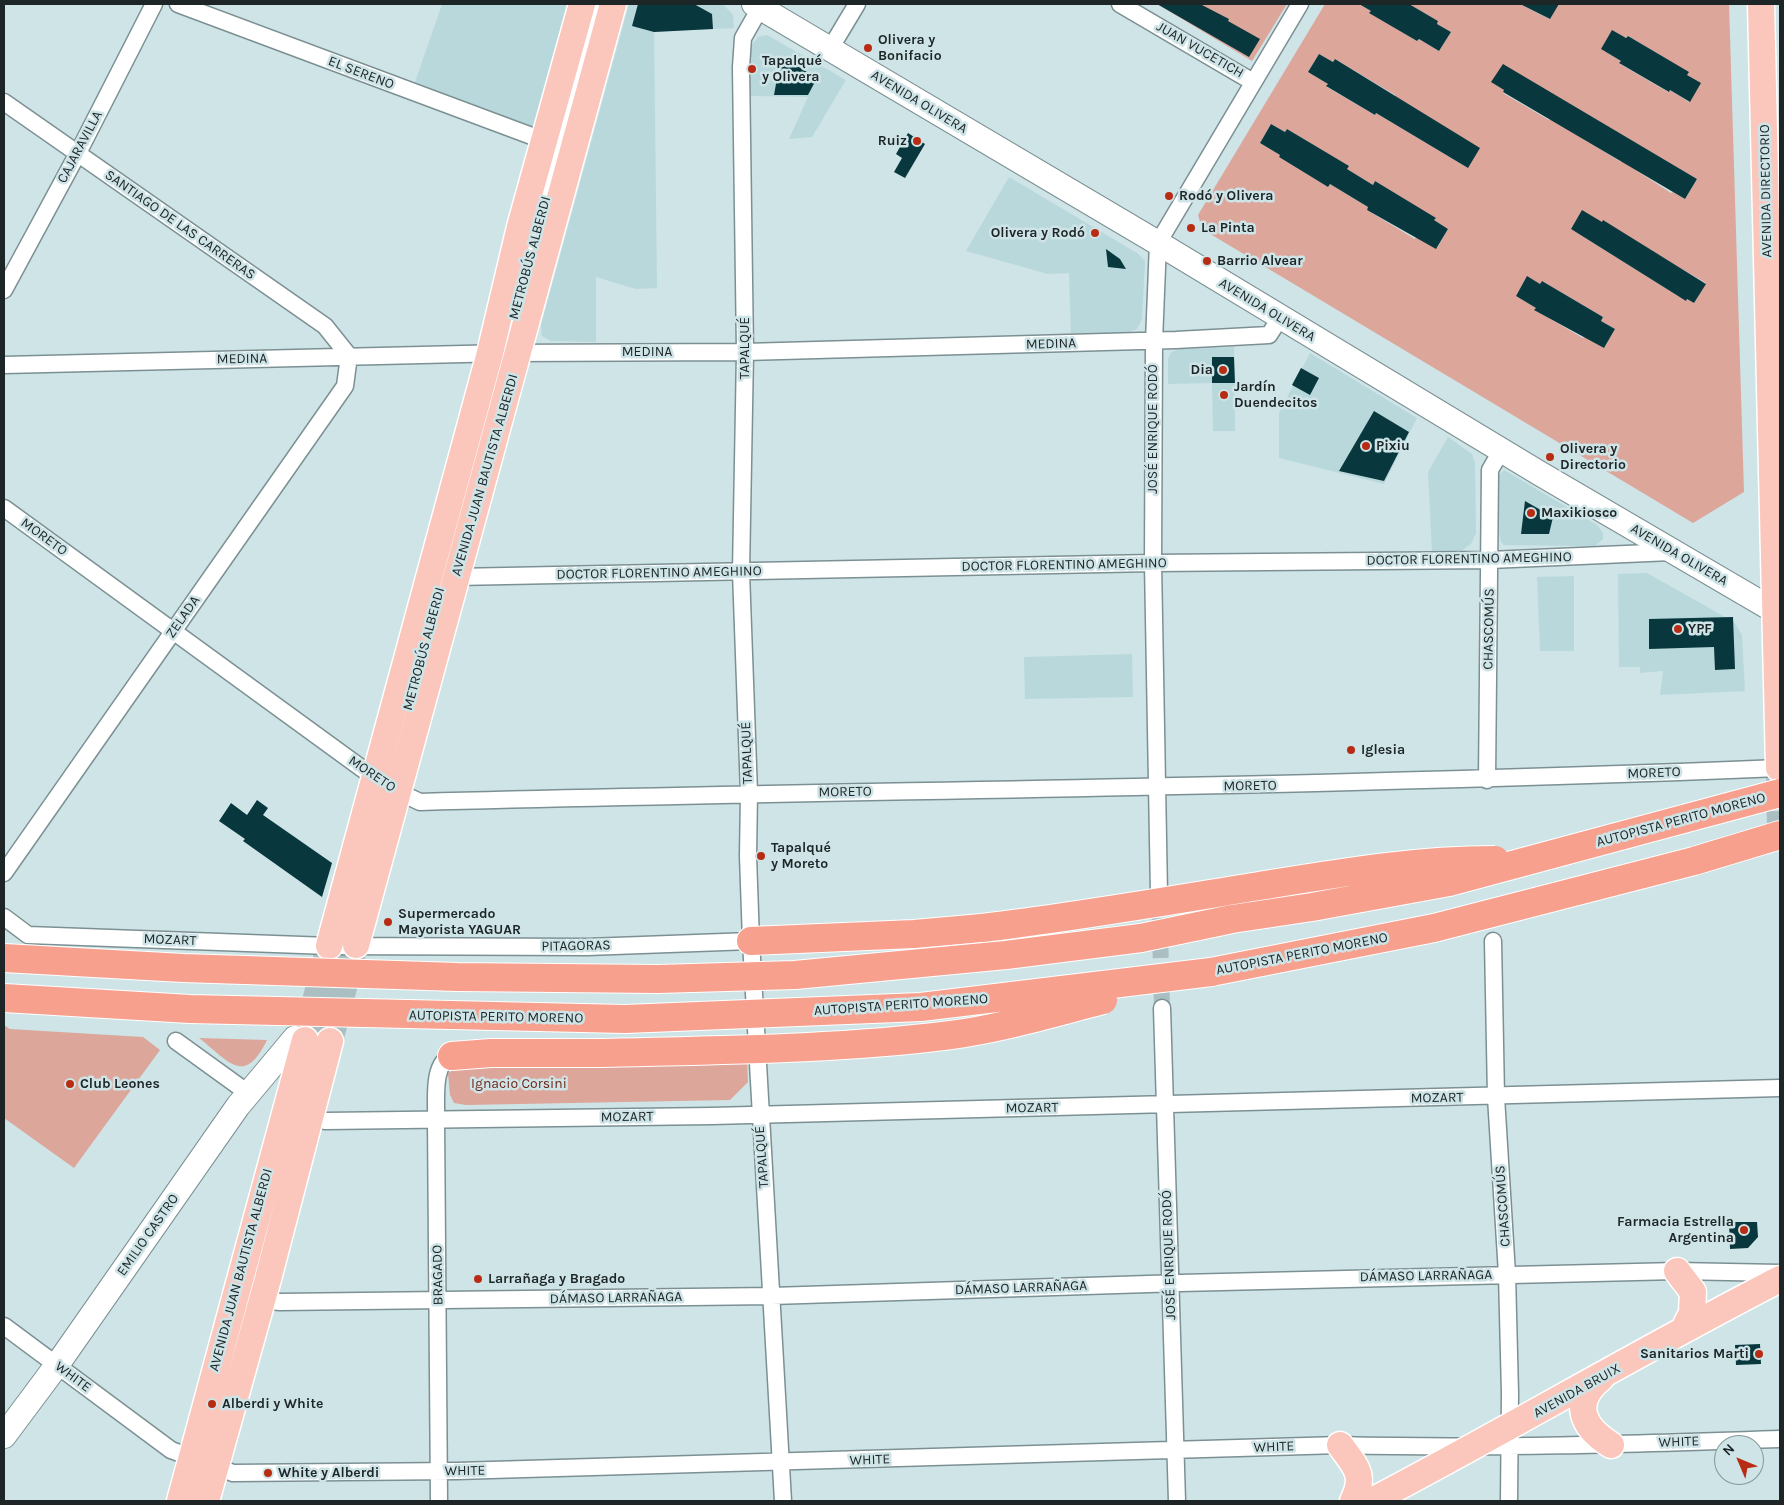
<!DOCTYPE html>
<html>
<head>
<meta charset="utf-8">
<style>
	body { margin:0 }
	#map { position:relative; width:1784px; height:1505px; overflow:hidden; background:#cee4e7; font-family:Karla,sans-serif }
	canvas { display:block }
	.frame { position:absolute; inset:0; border:5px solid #1d2527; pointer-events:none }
	.north { position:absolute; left:1714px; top:1435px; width:50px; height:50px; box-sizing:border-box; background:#cee4e7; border:1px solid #87989a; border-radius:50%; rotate:315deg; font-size:14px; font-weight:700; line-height:20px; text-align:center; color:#1d2527 }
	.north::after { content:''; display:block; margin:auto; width:18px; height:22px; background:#b82c14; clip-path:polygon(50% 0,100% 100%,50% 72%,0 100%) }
</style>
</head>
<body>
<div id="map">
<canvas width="1784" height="1505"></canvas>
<div class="frame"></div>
<div class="north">N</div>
</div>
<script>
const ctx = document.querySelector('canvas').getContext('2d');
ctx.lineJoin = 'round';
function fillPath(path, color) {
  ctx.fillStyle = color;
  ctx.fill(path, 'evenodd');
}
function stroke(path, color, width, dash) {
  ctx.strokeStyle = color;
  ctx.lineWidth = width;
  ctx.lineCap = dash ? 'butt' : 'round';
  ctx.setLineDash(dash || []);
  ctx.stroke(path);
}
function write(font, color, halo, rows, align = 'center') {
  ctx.font = font + ' Karla,sans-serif';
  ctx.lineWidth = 5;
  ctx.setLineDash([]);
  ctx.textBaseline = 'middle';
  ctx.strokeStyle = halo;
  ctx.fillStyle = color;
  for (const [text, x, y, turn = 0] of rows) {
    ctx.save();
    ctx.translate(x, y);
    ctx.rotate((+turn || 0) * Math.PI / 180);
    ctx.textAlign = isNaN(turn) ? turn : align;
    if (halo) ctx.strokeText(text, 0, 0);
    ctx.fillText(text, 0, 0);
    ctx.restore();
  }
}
const built = new Path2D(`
	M442,4H581L542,127L532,129L414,85Z
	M629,4H723L733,15L734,28L654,32L657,288L636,289L596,277V342L551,341L542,336L541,325Z
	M767,35L846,80L812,137L789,139L808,97L750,96L749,53L752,45L758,37Z
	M1009,177L1137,253L1145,261L1142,319L1137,329L1127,333L1071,335L1069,273L1048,274L966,251Z
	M1234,347L1235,431H1213L1212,383L1168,384V359L1171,352L1180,349Z
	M1310,353L1417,418L1384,484L1279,458V413Z
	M1448,437L1472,454L1475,463L1476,533L1471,544L1461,551L1432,552L1428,472Z
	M1504,470L1597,525L1603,533V539L1595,546L1504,545L1501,542L1499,533V475Z
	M1647,573L1734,622L1742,635L1745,691L1660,695L1663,671L1640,673V667H1619L1618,574Z
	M1574,576V651H1540L1537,577Z
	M1132,654L1133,697L1025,699L1024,657Z`);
const green = new Path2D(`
	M1157,4H1287L1252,61Z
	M1325,4H1359L1371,11L1370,13L1417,41L1419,39L1439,51L1451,32L1437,24L1438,21L1409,4H1520L1549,19L1559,4H1729L1744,492L1693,523L1202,229L1198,215ZM1628,36L1688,72L1687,75L1700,83L1689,102L1670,90L1668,92L1620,64L1621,61L1601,49ZM1319,54L1333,62L1335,59L1395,95V97L1468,168L1376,113L1375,115L1327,87L1328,84L1308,72ZM1503,65L1697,179L1685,199L1673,192L1671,193L1622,161L1621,162L1551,119L1549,120L1503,93L1504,90L1492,82ZM1271,124L1285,132L1287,129L1348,166L1347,169L1373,185L1375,181L1435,218L1434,220L1448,229L1437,248L1416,237L1415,239L1367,210L1368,207L1330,184L1328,187L1279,157L1280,155L1260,143ZM1582,211L1706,283L1694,303L1687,299L1686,301L1571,229ZM1527,277L1540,284L1542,281L1603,317L1601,321L1615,329L1604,348L1585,336L1583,338L1535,310L1536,308L1516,296Z
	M4,1025L10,1029L143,1037L160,1050L74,1168L4,1118Z
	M199,1038L267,1040C244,1087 229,1061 199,1038Z
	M747,1059L748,1082L730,1100L466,1105L454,1103L450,1095L448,1073L464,1064Z`);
const building = new Path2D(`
	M638,4H694L712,14L713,29L654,32L632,26Z
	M1157,4H1200L1229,19L1228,21L1260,39L1249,57Z
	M1359,4H1409L1438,21L1437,24L1451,32L1439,51L1419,39L1417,41L1369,13L1371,11Z
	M1520,4H1559L1550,19Z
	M1612,30L1626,38L1628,36L1689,72L1687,75L1701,83L1690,102L1670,90L1669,92L1619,63L1621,61L1601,49Z
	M1319,54L1333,62L1335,59L1480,148L1468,168L1376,113L1375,115L1326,86L1328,84L1308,72Z
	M781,56L817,78L808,95H774Z
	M1503,64L1697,179L1685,199L1503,92L1504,90L1491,82Z
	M1271,124L1285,132L1287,129L1349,166L1347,169L1373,185L1375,181L1436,218L1434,220L1448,229L1436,249L1367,210L1368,207L1330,184L1328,187L1279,157L1280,155L1260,143Z
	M908,133L925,144L905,178L894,172L902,158L896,154Z
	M1582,210L1602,222L1603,220L1706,284L1694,303L1687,299L1686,301L1571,229Z
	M1106,249L1120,259L1126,269L1108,267Z
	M1527,276L1540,284L1542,281L1603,317L1601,321L1615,329L1604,348L1534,310L1536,308L1516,296Z
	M1212,357H1234L1235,383H1212Z
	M1301,368L1319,378L1310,395L1292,385Z
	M1374,411L1409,432L1384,481L1339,471Z
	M1525,501L1553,517L1549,534H1521Z
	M1733,617L1735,669L1715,670L1714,647L1649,649V619Z
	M257,800L268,808L263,815L332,863L322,897L243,841L245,839L219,821L231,803L247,815Z
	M1729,1222H1757L1758,1237L1748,1248L1730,1249Z
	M1760,1344L1761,1364L1736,1365L1735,1345Z`);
const streetTunnel = new Path2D(`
	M1159,894L1162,1008`);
const primaryTunnel = new Path2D(`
	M1779,772L1780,830
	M305,1040L328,951
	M330,1041L353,953`);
const lane = new Path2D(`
	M518,304L599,4`);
const street = new Path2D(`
	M178,4L545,141
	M1120,4L1253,82
	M760,8L743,38L741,67L745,352L741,572L749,793L748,856L751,941L783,1501
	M830,49L857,4
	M4,102L325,326L349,356L345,386L4,873
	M4,290L78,153L154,4
	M4,365L505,353L745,352L1176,340L1269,335L1280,318
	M4,508L386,786L420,802C873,790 1326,787 1779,768
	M456,577L1153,563L1490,560L1671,552
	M1487,780L1490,470L1501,451
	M1159,894L1153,563L1154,341L1158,243L1300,4
	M4,917L28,935L329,946L587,947L751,941
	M1493,941L1496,1097L1507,1274L1510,1394L1509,1501
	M1162,1008L1177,1501
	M176,1041L248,1093
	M301,1117L326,1121L712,1116L1780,1088
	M262,1300L280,1302L772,1296L1180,1283L1677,1271L1780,1273
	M4,1326L171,1450L233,1473L457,1471L1340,1445C1487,1449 1634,1444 1780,1439
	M439,1501L436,1120C437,1102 431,1063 452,1056`);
const secondary = new Path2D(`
	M754,4L1158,243L1539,473L1780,614
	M4,1436L57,1365L238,1106L295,1038`);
const primary = new Path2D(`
	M1761,4L1779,768
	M356,945L613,4
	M329,946L490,353L520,227L582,4
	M1677,1271L1693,1292L1692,1313L1684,1329
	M1601,1378C1571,1402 1582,1427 1611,1445
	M1340,1445C1356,1467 1366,1475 1353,1501
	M180,1501L305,1040
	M206,1501L268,1279L330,1041
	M1372,1501C1509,1429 1642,1350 1780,1279`);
const highway = new Path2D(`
	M751,941L914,934L982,928
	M1211,972L1434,928L1694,861L1780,835
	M452,1056L491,1053H596`);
const highwayBridge = new Path2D(`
	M982,928C1075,917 1167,901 1259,886C1339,873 1414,860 1495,860
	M4,958L183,968L457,977L658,979L795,975L1006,955L1141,938L1232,919L1312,907L1449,882L1780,793
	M4,998L190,1009L625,1019L921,1007L1211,972
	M596,1053C714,1050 834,1050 951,1035C1003,1028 1052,1013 1103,1000`);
const markers = [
	[868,48,5,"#b82c14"],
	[752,69,5,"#b82c14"],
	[917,141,5,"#b82c14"],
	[1169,196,5,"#b82c14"],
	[1191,228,5,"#b82c14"],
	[1095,233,5,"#b82c14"],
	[1207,261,5,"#b82c14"],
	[1223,370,5,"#b82c14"],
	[1224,395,5,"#b82c14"],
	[1366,446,5,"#b82c14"],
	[1550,457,5,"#b82c14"],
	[1531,513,5,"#b82c14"],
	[1678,629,5,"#b82c14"],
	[1351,750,5,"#b82c14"],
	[761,856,5,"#b82c14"],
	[388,922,5,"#b82c14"],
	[70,1084,5,"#b82c14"],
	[1744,1230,5,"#b82c14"],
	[478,1279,5,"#b82c14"],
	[1759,1354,5,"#b82c14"],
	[212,1404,5,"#b82c14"],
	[268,1473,5,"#b82c14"]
];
const poiNames = [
	["Olivera y",878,40],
	["Bonifacio",878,56],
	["Tapalqué",762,61],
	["y Olivera",762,77],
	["Ruiz",907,141,"right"],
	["Rodó y Olivera",1179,196],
	["La Pinta",1201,228],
	["Olivera y Rodó",1085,233,"right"],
	["Barrio Alvear",1217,261],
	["Dia",1213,370,"right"],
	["Jardín",1234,387],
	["Duendecitos",1234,403],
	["Pixiu",1376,446],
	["Olivera y",1560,449],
	["Directorio",1560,465],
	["Maxikiosco",1541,513],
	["YPF",1688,629],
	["Iglesia",1361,750],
	["Tapalqué",771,848],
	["y Moreto",771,864],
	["Supermercado",398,914],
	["Mayorista YAGUAR",398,930],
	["Club Leones",80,1084],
	["Farmacia Estrella",1734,1222,"right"],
	["Argentina",1734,1238,"right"],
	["Larrañaga y Bragado",488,1279],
	["Sanitarios Marti",1749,1354,"right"],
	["Alberdi y White",222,1404],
	["White y Alberdi",278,1473]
];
const streetNames = [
	["JUAN VUCETICH",1200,50,30],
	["EL SERENO",361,73,21],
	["AVENIDA OLIVERA",919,102,31],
	["CAJARAVILLA",80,147,-62],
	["AVENIDA DIRECTORIO",1766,191,-91],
	["SANTIAGO DE LAS CARRERAS",180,225,35],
	["METROBÚS ALBERDI",530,258,-75],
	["AVENIDA OLIVERA",1267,310,31],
	["MEDINA",1051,344,-2],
	["TAPALQUÉ",745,348,-90],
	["MEDINA",647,352],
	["MEDINA",242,359,-1],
	["JOSÉ ENRIQUE RODÓ",1153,429,-90],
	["AVENIDA JUAN BAUTISTA ALBERDI",485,475,-74],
	["MORETO",44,537,36],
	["AVENIDA OLIVERA",1679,555,30],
	["DOCTOR FLORENTINO AMEGHINO",1469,559,-1],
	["DOCTOR FLORENTINO AMEGHINO",1064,565,-1],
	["DOCTOR FLORENTINO AMEGHINO",659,573,-1],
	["ZELADA",183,617,-55],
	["CHASCOMÚS",1489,629,-89],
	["METROBÚS ALBERDI",424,649,-75],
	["TAPALQUÉ",747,753,-92],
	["MORETO",1654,773,-2],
	["MORETO",372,774,34],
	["MORETO",1250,786,-1],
	["MORETO",845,792,-1],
	["AUTOPISTA PERITO MORENO",1681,820,-15],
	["MOZART",170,940,2],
	["PITAGORAS",576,946,-1],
	["AUTOPISTA PERITO MORENO",1302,954,-11],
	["AUTOPISTA PERITO MORENO",901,1005,-4],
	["AUTOPISTA PERITO MORENO",496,1017,1],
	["MOZART",1437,1098,-1],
	["MOZART",1032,1108,-1],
	["MOZART",627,1117,-1],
	["TAPALQUÉ",762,1157,-94],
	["CHASCOMÚS",1503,1206,-94],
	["EMILIO CASTRO",148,1235,-55],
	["JOSÉ ENRIQUE RODÓ",1169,1255,-92],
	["AVENIDA JUAN BAUTISTA ALBERDI",241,1270,-75],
	["BRAGADO",438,1275,-91],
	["DÁMASO LARRAÑAGA",1426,1276,-1],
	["DÁMASO LARRAÑAGA",1021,1288,-2],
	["DÁMASO LARRAÑAGA",616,1298,-1],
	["WHITE",73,1377,37],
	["AVENIDA BRUIX",1577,1391,-29],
	["WHITE",1679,1442,-2],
	["WHITE",1274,1447,-2],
	["WHITE",870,1460,-2],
	["WHITE",465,1471,-1]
];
const parkNames = [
	["Ignacio Corsini",519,1084]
];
fillPath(built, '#b9d8dc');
fillPath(green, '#dca69b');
fillPath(building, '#08383d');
stroke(streetTunnel, '#abbec1', 16, [16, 8]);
stroke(primaryTunnel, '#abbec1', 26, [26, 13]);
stroke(lane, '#7c9093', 11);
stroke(street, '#7c9093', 19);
stroke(secondary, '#7c9093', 26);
stroke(primary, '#fff', 29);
stroke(highway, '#fff', 30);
stroke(lane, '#fff', 9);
stroke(street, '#fff', 16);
stroke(secondary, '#fff', 24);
stroke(primary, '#fbc6bb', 26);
stroke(highway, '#f8a08e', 28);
stroke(highwayBridge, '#fff', 30, []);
stroke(highwayBridge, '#f8a08e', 28);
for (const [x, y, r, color] of markers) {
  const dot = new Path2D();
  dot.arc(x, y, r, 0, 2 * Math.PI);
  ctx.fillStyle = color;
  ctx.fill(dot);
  stroke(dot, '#cee4e7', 2);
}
write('bold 14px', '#1d2527', '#cee4e7', poiNames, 'left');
write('14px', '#1d2527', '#cee4e7', streetNames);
write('14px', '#6c1f12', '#cee4e7', parkNames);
</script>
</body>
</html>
